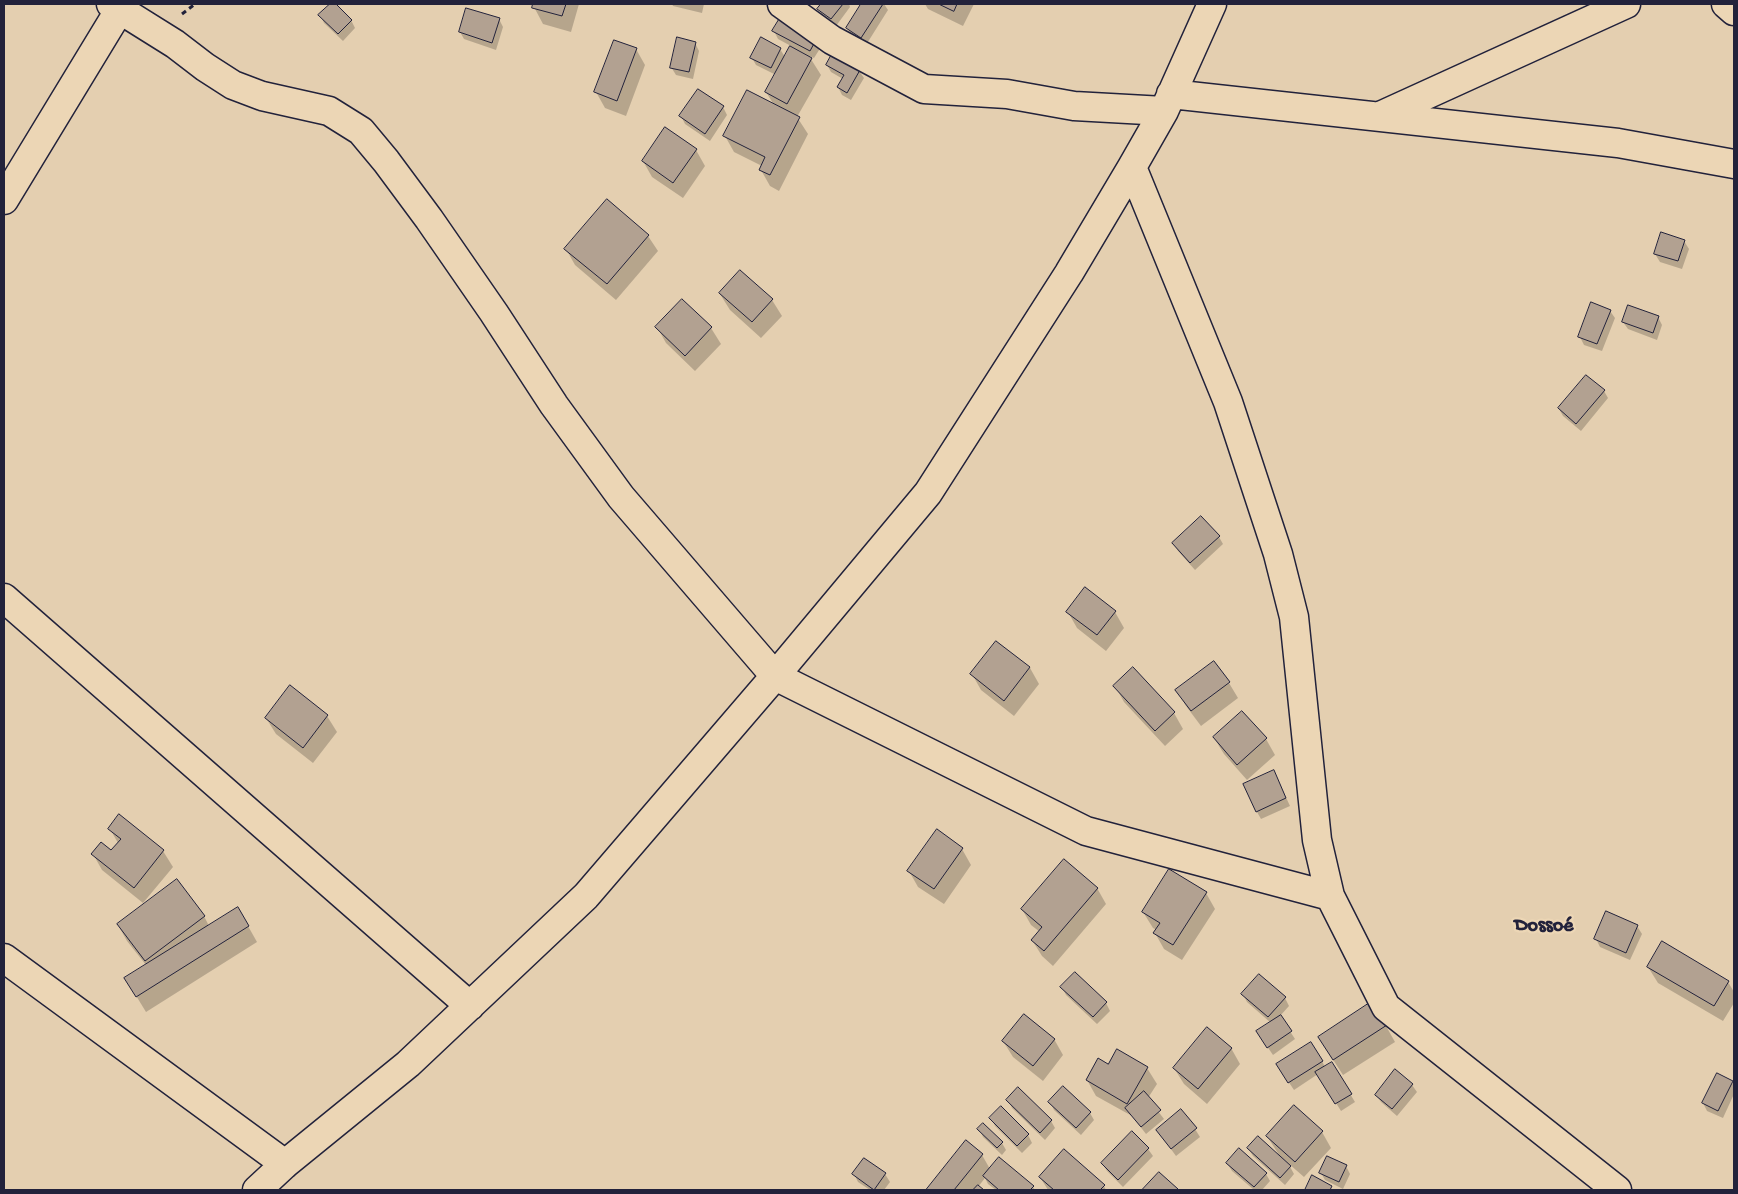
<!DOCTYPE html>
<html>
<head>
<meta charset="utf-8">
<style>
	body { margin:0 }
	#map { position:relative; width:1738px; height:1194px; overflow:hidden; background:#e4cfb0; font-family:"Gochi Hand",sans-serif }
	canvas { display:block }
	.frame { position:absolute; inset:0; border:5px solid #22223b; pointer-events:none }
</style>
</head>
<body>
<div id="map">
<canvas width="1738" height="1194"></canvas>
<div class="frame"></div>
</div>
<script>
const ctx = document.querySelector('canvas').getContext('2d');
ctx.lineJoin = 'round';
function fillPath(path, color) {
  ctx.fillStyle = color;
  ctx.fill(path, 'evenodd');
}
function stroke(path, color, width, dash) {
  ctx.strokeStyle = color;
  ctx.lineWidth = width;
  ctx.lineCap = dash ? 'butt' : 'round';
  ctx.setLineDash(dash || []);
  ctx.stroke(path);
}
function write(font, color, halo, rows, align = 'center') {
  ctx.font = font + ' "Gochi Hand",sans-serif';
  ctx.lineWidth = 4.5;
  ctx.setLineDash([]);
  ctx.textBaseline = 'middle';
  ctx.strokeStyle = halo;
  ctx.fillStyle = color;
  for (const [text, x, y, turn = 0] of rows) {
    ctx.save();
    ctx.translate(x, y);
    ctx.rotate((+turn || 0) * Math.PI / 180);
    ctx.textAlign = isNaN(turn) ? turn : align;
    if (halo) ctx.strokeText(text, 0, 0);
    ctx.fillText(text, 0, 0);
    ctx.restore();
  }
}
const shadow = new Path2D(`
	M331,4H334L351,20L355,28L343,41L324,23L320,15Z
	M535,4H579L571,32L543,24L534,7Z
	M672,4H704L702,13L673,6Z
	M822,4H849L850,7L836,26L823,17L818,9Z
	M863,4H884L888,10L866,45L852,36L847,28Z
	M925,4H974L963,26L928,9Z
	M499,19L503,27L496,50L464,39L460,32Z
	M780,19L821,47L814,58L809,56L821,75L797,117L808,134L779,191L770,186L761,170L762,166L734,152L725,136L774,105L766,92L776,75L756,65L752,58L780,49L785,57L791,46L778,39L774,31Z
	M695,43L699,51L693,79L676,75L671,67Z
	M636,49L645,65L626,116L605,108L596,92Z
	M827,65L859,71L864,78L851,100L842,95L838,87L843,79L831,72Z
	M723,107L727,115L710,141L685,124L681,116Z
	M696,150L705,166L683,198L652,177L643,161Z
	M648,236L658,251L616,300L575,265L566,249Z
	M1684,241L1689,249L1682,269L1660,262L1655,254Z
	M740,272L772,300L782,316L761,338L730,310L720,294Z
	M682,300L711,328L721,344L695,371L666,343L657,327Z
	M1610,311L1615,318L1602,351L1584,345L1580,337Z
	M1658,317L1662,325L1657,340L1628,329L1623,322Z
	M1604,391L1608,398L1581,431L1563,416L1559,409Z
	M1219,537L1223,544L1195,570L1178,551L1173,543Z
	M1068,612H1115L1124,628L1106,651L1077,628Z
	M997,642L1030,668L1039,684L1014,716L981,690L972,674Z
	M1229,683L1238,698L1201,726L1186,706L1177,691Z
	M1115,686L1174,713L1183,729L1165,746L1124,702Z
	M291,687L327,716L337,732L313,763L276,734L266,718Z
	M1242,713L1266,739L1275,755L1247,780L1224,754L1214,738Z
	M1278,780L1290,806L1261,819L1257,812Z
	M119,816L163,851L173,867L143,903L102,870L93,854L111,852L118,843L110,829Z
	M962,849L971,865L944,904L918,887L909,871Z
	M1097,888L1106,904L1053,966L1042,956L1032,940L1040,932L1031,925L1022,909Z
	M1206,893L1215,909L1182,960L1164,949L1155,933L1157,930L1153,928L1143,912Z
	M204,916L209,926H248L257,942L146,1012L135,994L146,965L127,941L118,925Z
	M1637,926L1642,934L1630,960L1600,947L1596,939Z
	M1648,967L1728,982L1734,992V1003L1723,1021L1658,983Z
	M1062,987L1106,1003L1110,1011L1097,1024L1066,995Z
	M1243,994L1285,998L1289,1006L1280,1016L1295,1039L1273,1055L1262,1039L1271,1023L1247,1002Z
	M1386,1026L1395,1042L1343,1075L1319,1038Z
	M1054,1039L1063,1055L1043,1081L1013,1057L1003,1041Z
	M1231,1048L1240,1064L1207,1104L1184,1084L1174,1068Z
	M1322,1061L1325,1067L1332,1064L1355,1102L1341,1111L1318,1074L1294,1090L1282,1072Z
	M1109,1066L1147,1068L1157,1084L1148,1098L1164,1119L1146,1134L1132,1116L1096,1096L1087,1080Z
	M1732,1082L1734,1086V1094L1723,1118L1707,1111L1703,1103Z
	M1412,1085L1417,1092L1397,1116L1381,1102L1376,1095Z
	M1008,1100L1051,1121L1055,1128L1045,1140L1012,1108Z
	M1050,1102L1090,1113L1094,1120L1081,1135L1054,1110Z
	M991,1118L1028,1135L1032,1143L1022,1153L995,1126Z
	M979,1129L1002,1143L1006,1150L1002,1155L983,1137Z
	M1195,1129L1200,1137L1176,1156L1157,1130Z
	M1322,1132L1331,1148L1304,1177L1288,1163L1294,1174L1285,1185L1253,1156L1248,1148L1279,1155L1267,1136Z
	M966,1142L982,1155L990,1169L1033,1187L1035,1190H996L988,1184L985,1178L978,1187L982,1190H927Z
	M1148,1149L1153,1156L1123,1187L1107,1171L1102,1163Z
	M865,1160L885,1174L890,1182L884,1190H870L858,1182L854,1174Z
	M1227,1163L1266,1174L1270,1181L1262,1190H1254L1232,1171Z
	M1346,1166L1350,1174L1343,1189L1325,1180L1321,1173Z
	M1040,1177L1104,1186L1106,1190H1048Z`);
const building = new Path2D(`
	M330,4H336L352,20L338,34L318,15Z
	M533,4H566L562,16L532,8Z
	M821,4H843L831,19L817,9Z
	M861,4H883L861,38L846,28Z
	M939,4H957L954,11Z
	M466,8L500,18L492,43L459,32Z
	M780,18L817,38L810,51L772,31Z
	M677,37L696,42L689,72L670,68Z
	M761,37L781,48L771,68L750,58Z
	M614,40L637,48L617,101L594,92Z
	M790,46L812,58L787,104L765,92Z
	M832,54L860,70L847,93L837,87L844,75L826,65Z
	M698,89L724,106L705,134L679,116Z
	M747,90L800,117L770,175L759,170L765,157L723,136Z
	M665,127L697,149L673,183L642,161Z
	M607,199L649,235L607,284L564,249Z
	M1661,232L1685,240L1678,261L1654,254Z
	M740,270L773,299L752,322L719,293Z
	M682,299L712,327L685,356L655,327Z
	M1591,302L1611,310L1597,344L1578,337Z
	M1628,305L1659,316L1653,333L1622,322Z
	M1586,375L1605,390L1576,424L1558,408Z
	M1201,516L1220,536L1190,563L1172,543Z
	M1085,587L1116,611L1097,635L1066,612Z
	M996,641L1030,667L1004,701L970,674Z
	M1214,661L1230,682L1191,711L1175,690Z
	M1133,667L1175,712L1155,731L1113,686Z
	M290,685L328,715L303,748L265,718Z
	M1242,711L1267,738L1237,765L1213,737Z
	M1274,770L1286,798L1256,812L1243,784Z
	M119,814L164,850L134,888L91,854L101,842L111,850L121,839L108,829Z
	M937,829L963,848L934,889L907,871Z
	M1064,859L1098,888L1044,951L1031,940L1042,927L1021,909Z
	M1169,869L1207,892L1173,945L1153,933L1160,923L1142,912Z
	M177,879L205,916L145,961L117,924Z
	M238,907L249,926L136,997L124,978Z
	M1606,911L1638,925L1626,953L1594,939Z
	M1662,941L1729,981L1714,1006L1647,967Z
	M1075,972L1107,1002L1093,1017L1060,987Z
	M1259,974L1286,997L1268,1017L1241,994Z
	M1371,1002L1387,1025L1333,1060L1318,1037Z
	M1024,1014L1055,1039L1033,1066L1002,1041Z
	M1281,1015L1292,1031L1267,1048L1256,1031Z
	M1207,1027L1232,1048L1198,1089L1173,1068Z
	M1311,1042L1323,1061L1288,1083L1276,1064Z
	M1117,1049L1148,1067L1127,1104L1086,1080L1098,1058L1108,1064Z
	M1332,1062L1352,1094L1335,1104L1315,1072Z
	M1395,1069L1413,1084L1392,1109L1375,1095Z
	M1717,1073L1733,1081L1718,1111L1702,1103Z
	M1063,1086L1091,1112L1076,1128L1048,1102Z
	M1018,1087L1052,1120L1040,1133L1006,1100Z
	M1144,1091L1161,1110L1141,1127L1125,1108Z
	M1294,1105L1323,1131L1295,1162L1266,1136Z
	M1001,1106L1029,1134L1017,1146L989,1118Z
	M1181,1109L1197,1128L1171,1149L1156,1130Z
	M983,1123L1003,1142L997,1148L977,1129Z
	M1132,1131L1149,1148L1118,1180L1101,1163Z
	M1258,1136L1291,1166L1280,1178L1247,1148Z
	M966,1140L983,1154L954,1190H926Z
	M1239,1148L1267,1173L1254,1187L1226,1163Z
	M1064,1149L1105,1185L1100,1190H1054L1039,1177Z
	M1327,1156L1347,1165L1339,1182L1319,1173Z
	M999,1157L1034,1186L1030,1190H999L983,1176Z
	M864,1158L886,1173L874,1190L852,1174Z
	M1159,1172L1178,1189L1176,1190H1142Z
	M1312,1175L1332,1186L1330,1190H1305Z
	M978,1185L984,1190H973Z`);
const path = new Path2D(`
	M182,14L195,4`);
const minor = new Path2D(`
	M111,4L175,44L205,67L233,85L262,96L329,111L361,131L386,161L429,219L494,313L554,405L621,497L775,676L1086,831L1330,896
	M782,4L832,40L924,89L1007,94L1074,106L1164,111
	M1726,4L1734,11
	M1171,94L1618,143L1734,164
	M1380,116L1626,4
	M1132,167L1228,402L1278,554L1294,617L1317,840L1330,896L1386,1007L1617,1190
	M4,200L120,9
	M4,598L470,1006
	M4,958L285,1164
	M257,1190L285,1164L408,1064L586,896L775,676L928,493L1069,273L1132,167L1164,111L1212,4`);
const quarterNames = [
	["Dossoé",1544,927]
];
fillPath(shadow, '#0003');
fillPath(building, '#b2a191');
stroke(building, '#22223b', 1);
stroke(minor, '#22223b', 31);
stroke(path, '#22223b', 3, [5, 4]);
stroke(minor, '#ecd6b5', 28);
write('bold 20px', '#22223b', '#ecd6b5', quarterNames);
</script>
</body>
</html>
